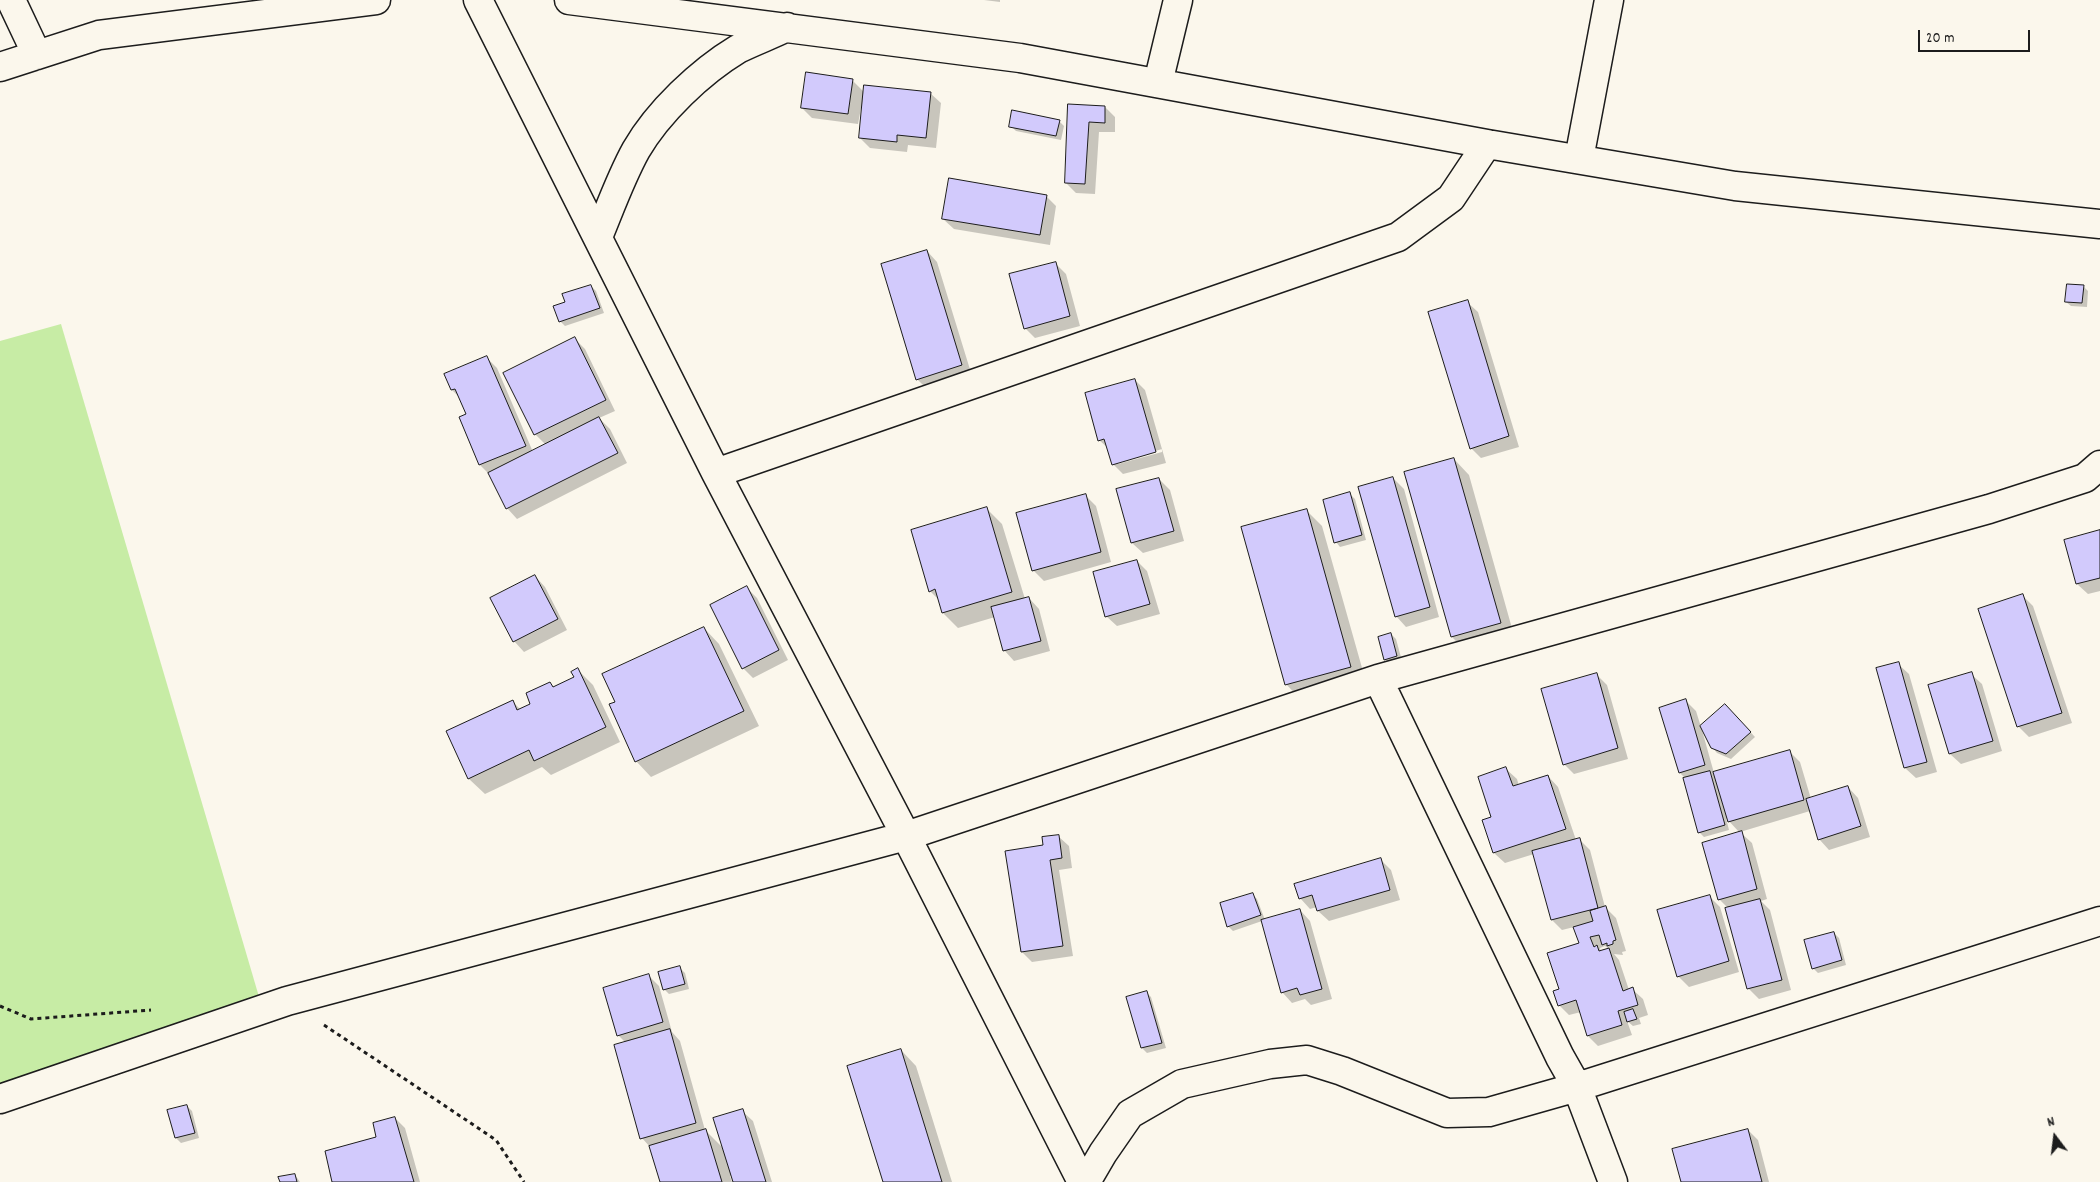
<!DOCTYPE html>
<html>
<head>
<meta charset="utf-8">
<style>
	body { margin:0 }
	#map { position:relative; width:2100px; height:1182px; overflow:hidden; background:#fbf7ec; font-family:Dekko,sans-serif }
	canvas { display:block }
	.north { position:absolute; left:2030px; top:1112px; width:50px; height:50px; -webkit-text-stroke:4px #fbf7ec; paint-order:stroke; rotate:345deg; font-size:14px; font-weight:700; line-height:20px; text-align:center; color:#1c1c1c }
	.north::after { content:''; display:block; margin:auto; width:18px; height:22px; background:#1c1c1c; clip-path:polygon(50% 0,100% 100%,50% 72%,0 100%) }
	.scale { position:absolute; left:1918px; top:30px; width:112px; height:22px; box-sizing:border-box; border:2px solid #1c1c1c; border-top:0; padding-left:6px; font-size:15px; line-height:18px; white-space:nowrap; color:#1c1c1c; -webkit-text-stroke:4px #fbf7ec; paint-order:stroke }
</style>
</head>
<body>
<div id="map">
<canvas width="2100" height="1182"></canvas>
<div class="north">N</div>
<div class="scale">20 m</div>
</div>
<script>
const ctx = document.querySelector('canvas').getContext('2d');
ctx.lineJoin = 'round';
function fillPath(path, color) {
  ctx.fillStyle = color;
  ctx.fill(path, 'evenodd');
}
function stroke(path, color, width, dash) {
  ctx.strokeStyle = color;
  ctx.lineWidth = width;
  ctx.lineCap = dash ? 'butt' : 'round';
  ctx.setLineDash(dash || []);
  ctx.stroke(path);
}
const green = new Path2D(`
	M61,324L262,1007L0,1085V341Z`);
const shadow = new Path2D(`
	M984,0H1000V2Z
	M852,80L864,92L930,93L941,103L936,148L908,145L907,152L870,148L860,138L863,108H861L858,124L812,118L802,108Z
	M1070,105L1105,107L1115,117V132H1099L1095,194L1076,193L1066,183Z
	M1059,121L1064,126L1061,140L1016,131L1011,126Z
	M1046,196L1056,206L1050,245L954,229L943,219Z
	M927,251L937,262L972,376L928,390L917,379Z
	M1055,263L1066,274L1080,326L1035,338L1025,328Z
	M591,286L596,291L604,313L565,326L560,321L566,303Z
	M2083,286L2088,291L2087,307L2071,306L2066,302Z
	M1467,302L1478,312L1519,447L1481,458L1471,448Z
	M575,339L585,349L615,411L599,418L610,429L627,463L517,519L507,508L489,474L480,465L460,418L467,415L460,398L452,390L446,375L487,358L497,368L533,452L546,445L535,434Z
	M1135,380L1145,390L1166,463L1123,474L1113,464L1109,449L1099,440ZM1162,449V452L1118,464V462Z
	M1454,459L1469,475L1515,639L1467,652L1452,637Z
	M1393,478L1404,489L1439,617L1406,627L1396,616Z
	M1159,479L1170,490L1184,541L1143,553L1132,543Z
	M1350,494L1355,499L1366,540L1340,547L1336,542Z
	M1086,496L1096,506L1111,562L1044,581L1033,570Z
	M987,509L1002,524L1025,599L1029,598L1039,609L1050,651L1014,661L1004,650L995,617L958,628L943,613L939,600L930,591Z
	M1306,510L1322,526L1366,682L1301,700L1286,684Z
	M2100,531V591L2088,594L2077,584L2066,541Z
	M1137,561L1147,571L1160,614L1117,626L1106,616Z
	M535,576L545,587L567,630L524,652L514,641Z
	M747,588L757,598L788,660L753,678L743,668Z
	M2023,596L2033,606L2072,723L2029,737L2018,726Z
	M704,628L719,644L759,726L651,777L636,761Z
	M1391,634L1396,639L1402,661L1390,664L1385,659Z
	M1898,664L1909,674L1937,772L1916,778L1905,768L1878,669Z
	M578,670L593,685L620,742L551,775L542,767L485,794L469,779L447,732L512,701L521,710L532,704L550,683L555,688L575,678Z
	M1971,674L1982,684L2002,751L1961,764L1950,754L1929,686Z
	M1597,675L1607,685L1628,759L1574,774L1564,764Z
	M1686,701L1696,711L1701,727L1730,710L1755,737L1731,759L1717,753L1712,747L1703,729L1702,730L1714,773L1789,751L1800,762L1811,799L1848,787L1858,798L1870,837L1829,850L1819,839L1810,811L1740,832L1752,843L1767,899L1761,901L1770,910L1791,990L1759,999L1748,988L1728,908L1719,899L1740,833L1726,818L1729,830L1704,837L1699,832L1686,779L1680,773Z
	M1506,769L1517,779L1519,786L1548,776L1558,787L1576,840L1579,839L1590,850L1605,907L1616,918L1626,951L1622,952L1623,955L1614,954L1619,960L1629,990L1632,989L1643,999L1648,1015L1639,1018L1641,1024L1633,1026L1627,1021L1632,1035L1598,1046L1588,1036L1581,1012L1569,1015L1559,1005L1560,990L1580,944L1574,927L1562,930L1552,920L1534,854L1505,863L1494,853L1484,821L1493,818ZM1605,946L1609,949L1601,952L1600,948Z
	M1058,836L1069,846L1072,868L1059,870L1073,956L1032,962L1022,952L1044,846Z
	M1381,860L1391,870L1400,900L1329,921L1318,911L1317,907L1310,909L1300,898Z
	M1252,894L1257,899L1265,920L1300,910L1310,921L1332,999L1311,1005L1305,999L1292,1003L1282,992L1262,921L1233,931L1228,926Z
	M1709,896L1720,907L1739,972L1689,987L1678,976Z
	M1834,933L1839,938L1846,965L1818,973L1813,968Z
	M680,968L685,973L689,989L669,994L664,989Z
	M648,975L659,986L672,1032L680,1041L705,1130L724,1149L742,1111L753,1121L772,1182H734L732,1175L730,1176L732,1182H661L650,1147L642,1138L626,1043L618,1035Z
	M1146,992L1151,997L1166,1048L1147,1053L1142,1048Z
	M901,1050L916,1066L952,1182H885Z
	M187,1106L192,1111L199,1138L181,1143L176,1138Z
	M395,1118L405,1128L420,1182H333Z
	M1748,1130L1758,1140L1769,1182H1683Z
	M295,1175L300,1182H281Z`);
const building = new Path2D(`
	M806,72L853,79L848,114L801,108Z
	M864,85L931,92L926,138L897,135V142L859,138Z
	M1068,104L1105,106V123L1089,122L1085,184L1065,183Z
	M1012,110L1060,120L1056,136L1009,127Z
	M949,178L1047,195L1040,235L942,219Z
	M927,250L962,365L916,380L881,264Z
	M1056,262L1070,316L1024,329L1009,274Z
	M2067,284L2084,285L2082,303L2065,302Z
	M591,285L600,308L559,322L553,306L565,302L562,294Z
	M1468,300L1509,436L1470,449L1428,312Z
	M575,337L606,400L534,435L503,373Z
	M487,356L526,446L479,465L459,417L466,414L455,389L451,390L444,374Z
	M1135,379L1156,452L1112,465L1104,439L1098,441L1085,393Z
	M599,417L618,453L506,509L488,473Z
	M1454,458L1501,623L1451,637L1404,472Z
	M1393,477L1430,607L1395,617L1358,487Z
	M1159,478L1174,531L1131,543L1116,489Z
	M1350,492L1362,535L1334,543L1323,500Z
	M1086,494L1101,552L1032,571L1016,513Z
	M987,507L1012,592L942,613L935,589L929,592L911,530Z
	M1307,509L1351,667L1285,685L1241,527Z
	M2100,530V578L2076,584L2064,540Z
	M1137,560L1150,604L1105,617L1093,572Z
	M535,575L558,619L513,642L490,598Z
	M747,586L779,650L742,669L710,605Z
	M2023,594L2062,713L2017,727L1978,609Z
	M1029,597L1041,641L1003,651L991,607Z
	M704,627L744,711L635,762L609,704L615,702L602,674Z
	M1391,633L1397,656L1384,660L1378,637Z
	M1899,662L1927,762L1904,768L1876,668Z
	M578,668L606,727L534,761L529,750L468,779L446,731L513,700L517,710L530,704L526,693L550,682L553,687L574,677L571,672Z
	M1972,672L1993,741L1949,754L1928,685Z
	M1597,673L1618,748L1563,765L1541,689Z
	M1686,699L1705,765L1679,773L1659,708Z
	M1725,704L1751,732L1726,754L1711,748L1700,726Z
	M1790,750L1804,800L1728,822L1713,772Z
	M1506,767L1513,786L1548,775L1566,829L1493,853L1482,820L1491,817L1478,777Z
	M1710,771L1725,825L1698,833L1683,778Z
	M1848,786L1861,826L1818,840L1806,799Z
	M1742,831L1757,889L1718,900L1702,843Z
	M1059,835L1062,858L1050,860L1063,946L1021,952L1005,851L1043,845L1042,837Z
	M1580,838L1598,908L1551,920L1532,851Z
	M1381,858L1390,890L1317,911L1312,895L1299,899L1294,884Z
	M1253,893L1261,915L1227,927L1220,903Z
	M1710,895L1729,961L1677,977L1657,910Z
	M1760,899L1782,980L1747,989L1725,908Z
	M1606,906L1616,940L1613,941V944L1607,946V943L1602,945L1599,935L1590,937L1594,947L1597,945L1599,951L1609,948L1623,991L1633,987L1638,1005L1618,1011L1622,1025L1587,1036L1576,1000L1558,1006L1553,991L1559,989L1547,953L1579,943L1573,927L1593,921L1590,911Z
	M1300,909L1322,989L1300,995L1297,988L1281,993L1261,920Z
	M1834,932L1842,960L1812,969L1804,940Z
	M680,966L685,984L663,990L658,972Z
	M649,974L663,1022L617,1036L603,988Z
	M1147,991L1162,1043L1141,1048L1126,997Z
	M1633,1009L1637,1019L1627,1022L1624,1012Z
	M670,1029L696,1123L640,1139L614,1045Z
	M901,1049L942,1182H883L847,1066Z
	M187,1105L195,1133L175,1138L167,1110Z
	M743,1109L766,1182H733L713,1118Z
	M395,1117L414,1182H332L325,1151L376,1137L373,1123Z
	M706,1129L722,1182H660L649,1146Z
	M1748,1129L1762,1182H1681L1672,1149Z
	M295,1174L297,1182H280L278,1177Z`);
const path = new Path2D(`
	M0,1006L31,1019L151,1010
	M324,1025L496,1140L524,1182`);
const minor = new Path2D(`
	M11,0L37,55
	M478,0L716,473L906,836L1082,1182
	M569,0L1020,58L1487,144L1735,186L2100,224
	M0,67L99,35L376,0
	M1158,83L1178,0
	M1579,159L1609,0
	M598,237C610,208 621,177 636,150C658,112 700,72 738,49C754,41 771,35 787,27
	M716,473L1398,237L1451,198L1487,144
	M1378,679L1560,1057L1577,1087L1613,1182
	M0,1099L287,1001L906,836L1378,679L1989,509L2085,478L2100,465
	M1086,1182L1103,1153L1130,1114L1182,1084L1270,1064L1307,1060L1342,1071L1447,1113L1489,1112L1577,1087L2100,921`);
fillPath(green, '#c7eca5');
fillPath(shadow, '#0003');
fillPath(building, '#d2cafc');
stroke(building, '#1c1c1c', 1);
stroke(minor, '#1c1c1c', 31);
stroke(path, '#1c1c1c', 3, [4, 4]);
stroke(minor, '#fbf7ec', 28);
</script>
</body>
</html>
